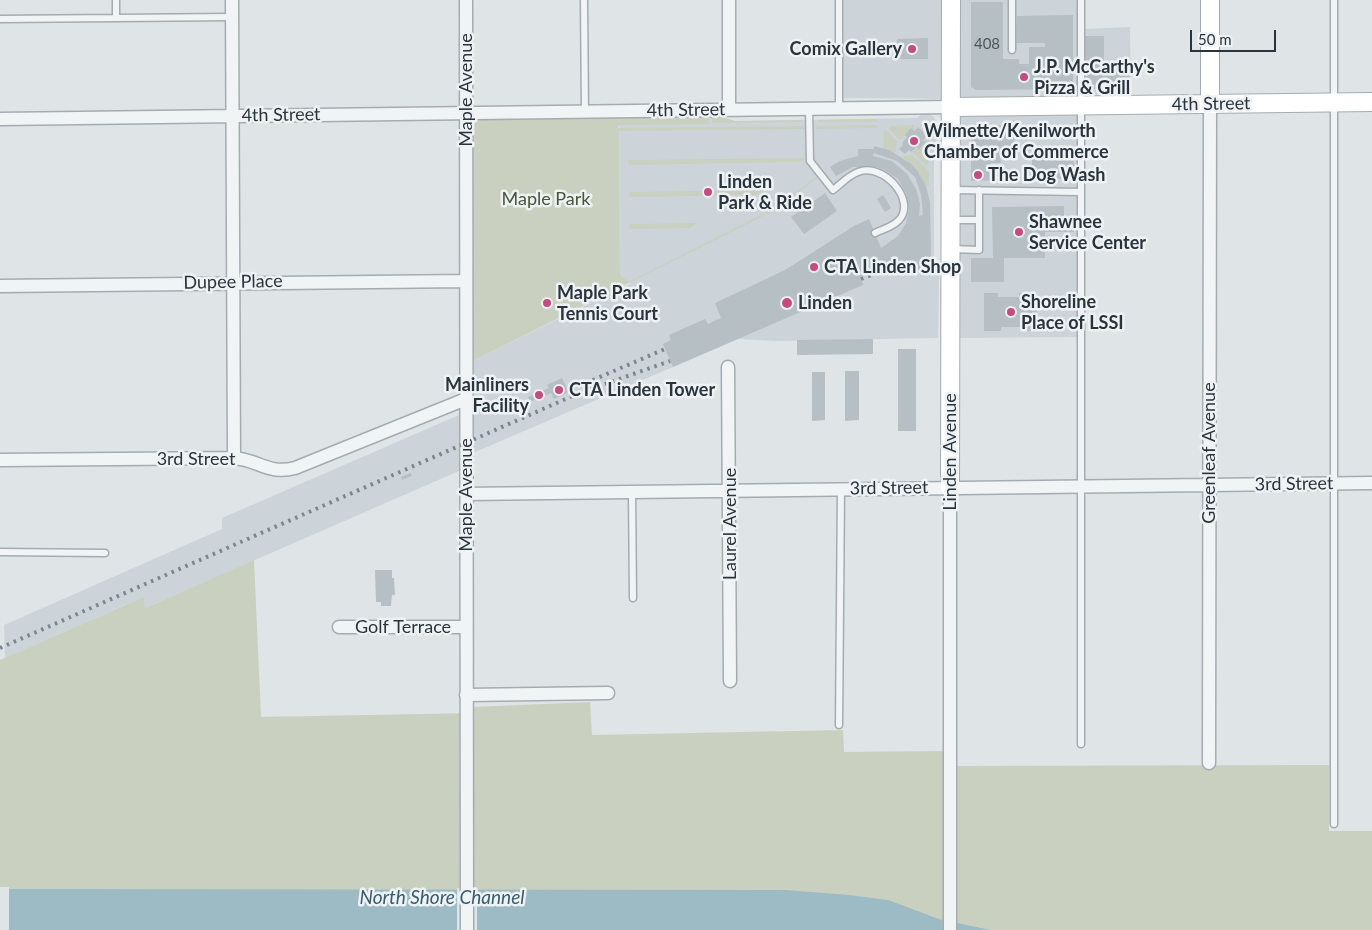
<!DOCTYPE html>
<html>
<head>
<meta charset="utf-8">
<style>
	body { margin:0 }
	#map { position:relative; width:1372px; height:930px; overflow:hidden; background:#dfe4e7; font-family:Lato,sans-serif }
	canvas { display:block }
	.scale { position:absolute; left:1190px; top:30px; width:86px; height:22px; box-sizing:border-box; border:2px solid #29353d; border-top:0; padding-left:6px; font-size:15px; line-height:18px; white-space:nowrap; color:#29353d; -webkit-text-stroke:4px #eef2f5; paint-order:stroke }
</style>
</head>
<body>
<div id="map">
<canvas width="1372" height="930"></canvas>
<div class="scale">50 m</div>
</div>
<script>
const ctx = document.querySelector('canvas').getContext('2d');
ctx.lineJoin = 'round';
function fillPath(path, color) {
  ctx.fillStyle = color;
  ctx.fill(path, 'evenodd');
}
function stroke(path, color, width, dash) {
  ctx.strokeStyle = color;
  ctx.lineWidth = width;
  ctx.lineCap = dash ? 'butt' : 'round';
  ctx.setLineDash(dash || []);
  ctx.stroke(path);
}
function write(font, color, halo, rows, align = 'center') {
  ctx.font = font + ' Lato,sans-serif';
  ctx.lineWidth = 5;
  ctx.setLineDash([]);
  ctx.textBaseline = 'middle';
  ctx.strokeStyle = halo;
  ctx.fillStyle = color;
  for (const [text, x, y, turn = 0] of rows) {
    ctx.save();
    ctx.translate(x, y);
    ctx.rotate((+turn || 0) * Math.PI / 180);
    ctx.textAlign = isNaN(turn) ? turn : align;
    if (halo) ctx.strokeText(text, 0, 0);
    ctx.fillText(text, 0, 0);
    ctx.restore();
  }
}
const built = new Path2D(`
	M840,0H1080L1081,29L1130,27L1131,103L1081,104V337L960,338V99L839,98Z
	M922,113L929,114L934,117L940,130L934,151V255L939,277L938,338L776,341L738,339L473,453V361L631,283L623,278L620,271L619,118L718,116L735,121L917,118Z
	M459,415V471L145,608L144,597L5,658L4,625L222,529V518Z`);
const green = new Path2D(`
	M708,116L709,124L619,125L618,128L804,126V129L619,131L620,271C621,277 625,280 631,281L776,207L816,177L817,178L777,209L473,361L472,128L475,121L479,120Z
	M712,116H718L735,121L802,120L803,122L712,123Z
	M877,119V122H818V120Z
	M877,125V128L817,129L816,126Z
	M914,125V130L911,129L902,139H899L889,129L890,126Z
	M884,129L897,141L895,153L883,148Z
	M924,139H928V164L926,165L912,151L916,147L919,149L925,142Z
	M912,155L929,171V186H926L917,170L902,156Z
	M804,158V160L801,162L629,165L628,160Z
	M764,190L756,195L629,197V192Z
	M697,223L690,228L629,229V224Z
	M254,560L261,717L474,713V707L590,702L592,735L843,730L844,752L943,751L944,766L1329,765V831H1372V930H991L939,919V930H0V660L144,597L145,608Z`);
const water = new Path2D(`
	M0,889L786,890L849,895L888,900L939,919L991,930H0Z`);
const pier = new Path2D(`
	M0,887H9V930H0Z
	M477,887V930H457V888Z`);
const building = new Path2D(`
	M971,2H1003V59H1019V64H1029V47H1045V43H1016L1017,16L1073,15V89L976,90L971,87Z
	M1084,36H1104V63H1117V68H1124V61H1129L1130,89H1085Z
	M928,38V59H897V39Z
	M1014,125V154H1000L1001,163H991V165H993V169H1005L1006,180L971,181V126Z
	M918,127L927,136L923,140L926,142L919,149L916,147L911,152L909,150L905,154L899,149L903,145L902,143L907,137L905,135L911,128L914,131Z
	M874,146L889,150L910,163L917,170L926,186L930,203L931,256L926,266L914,272L902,269L877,270L860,277L863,285L673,367L663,344L671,340L669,335L705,319L708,324L721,318L715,303L785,270L854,226L869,219L881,248L898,236L906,223L909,209L906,193L898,179L884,170L876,167H853L836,176L830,167L840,161L858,156V149H874ZM874,153L897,161L915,177L921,195L923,215L919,216L920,204L917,191L907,174L892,161L873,156Z
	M1032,152H1074V179H1032Z
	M825,193L837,211L804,234L791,217Z
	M883,195L891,208L885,212L877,199Z
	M1064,206V215L1067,221H1074V232H1045V258H1004V282H971V258H993L992,207Z
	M1037,292V331H1022V327H1001V331H984V293H998V297H1019V293Z
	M873,339V354L797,355V340Z
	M898,349H916V431H898Z
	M845,371H859V420L845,421Z
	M812,372H825V420L812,421Z
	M562,378L569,392L554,399L551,393L530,402L528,397L549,388L547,385Z
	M411,473L412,476L402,480L401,477Z
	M375,570H392V578H394L395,595H392L391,606H381V602H376Z`);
const lane = new Path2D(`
	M584,0L585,112
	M1012,0V50
	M1081,0V744
	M1334,0V824
	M116,18V0
	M0,19L232,17
	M839,108V0
	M809,109L810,161L833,190C841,184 849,175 858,172C884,162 917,201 899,220C893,227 883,229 875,233
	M952,190L1081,192
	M953,220H979
	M952,249L979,250V190
	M632,492L633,598
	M0,552L105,553
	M839,725L841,489`);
const street = new Path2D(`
	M232,0L234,458
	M466,0L467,930
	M729,0V110
	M0,119L951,107
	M0,286L466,281
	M728,367L730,681
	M0,460L234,458C259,460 269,475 295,468L466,399
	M950,488V930
	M466,494L1372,483
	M339,627H466
	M466,695L608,693
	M1209,763L1210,103`);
const secondary = new Path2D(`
	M1210,103V0
	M951,107L1372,102
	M950,488L951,0`);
const rail = new Path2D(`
	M861,279L879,272
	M572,389L665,349
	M0,648L577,394L670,361`);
const markers = [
	[912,49,5,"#c44c7e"],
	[1024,77,5,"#c44c7e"],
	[914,141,5,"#c44c7e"],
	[978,175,5,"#c44c7e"],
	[708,192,5,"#c44c7e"],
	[1019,232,5,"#c44c7e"],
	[814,267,5,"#c44c7e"],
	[547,303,5,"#c44c7e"],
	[787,303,6,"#c44c7e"],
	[1011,312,5,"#c44c7e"],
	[559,390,5,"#c44c7e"],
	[539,395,5,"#c44c7e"]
];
const numberNames = [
	["408",987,44]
];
const poiNames = [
	["Comix Gallery",902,49,"right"],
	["J.P. McCarthy's",1034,67],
	["Pizza & Grill",1034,88],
	["Wilmette/Kenilworth",924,131],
	["Chamber of Commerce",924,152],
	["The Dog Wash",988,175],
	["Linden",718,182],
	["Park & Ride",718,203],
	["Shawnee",1029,222],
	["Service Center",1029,243],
	["CTA Linden Shop",824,267],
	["Maple Park",557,293],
	["Tennis Court",557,314],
	["Shoreline",1021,302],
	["Place of LSSI",1021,323],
	["Linden",798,303],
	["Mainliners",529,385,"right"],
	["Facility",529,406,"right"],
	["CTA Linden Tower",569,390]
];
const streetNames = [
	["Maple Avenue",466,90,-90],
	["4th Street",1211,104,-1],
	["4th Street",686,110,-1],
	["4th Street",281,115,-1],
	["Dupee Place",233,282,-1],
	["Linden Avenue",950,452,-90],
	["Greenleaf Avenue",1209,453,-90],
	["3rd Street",196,459],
	["3rd Street",1294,484,-1],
	["3rd Street",889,488,-1],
	["Maple Avenue",466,495,-90],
	["Laurel Avenue",730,524,-90],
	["Golf Terrace",403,627]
];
const parkNames = [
	["Maple Park",546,199]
];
const waterNames = [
	["North Shore Channel",442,898]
];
fillPath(built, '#cdd4d9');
fillPath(green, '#c9d0c0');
fillPath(water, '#9cbbc5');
fillPath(pier, '#dfe4e7');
fillPath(building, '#b6bfc3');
stroke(lane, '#a5acb1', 9);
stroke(street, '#a5acb1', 15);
stroke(secondary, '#a5acb1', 20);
stroke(lane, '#f1f4f5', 6);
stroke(street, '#f1f4f5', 12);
stroke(secondary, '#fff', 18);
stroke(rail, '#79878f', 4, [2.5, 5]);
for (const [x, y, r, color] of markers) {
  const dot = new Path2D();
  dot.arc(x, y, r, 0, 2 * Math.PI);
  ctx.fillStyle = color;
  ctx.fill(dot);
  stroke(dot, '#eef2f5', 2);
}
write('15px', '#4c585e', null, numberNames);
write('bold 18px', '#29353d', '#eef2f5', poiNames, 'left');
write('18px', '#29353d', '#eef2f5', streetNames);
write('18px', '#465737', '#eef2f5', parkNames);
write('italic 19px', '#365e6d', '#eef2f5', waterNames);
</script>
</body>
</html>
